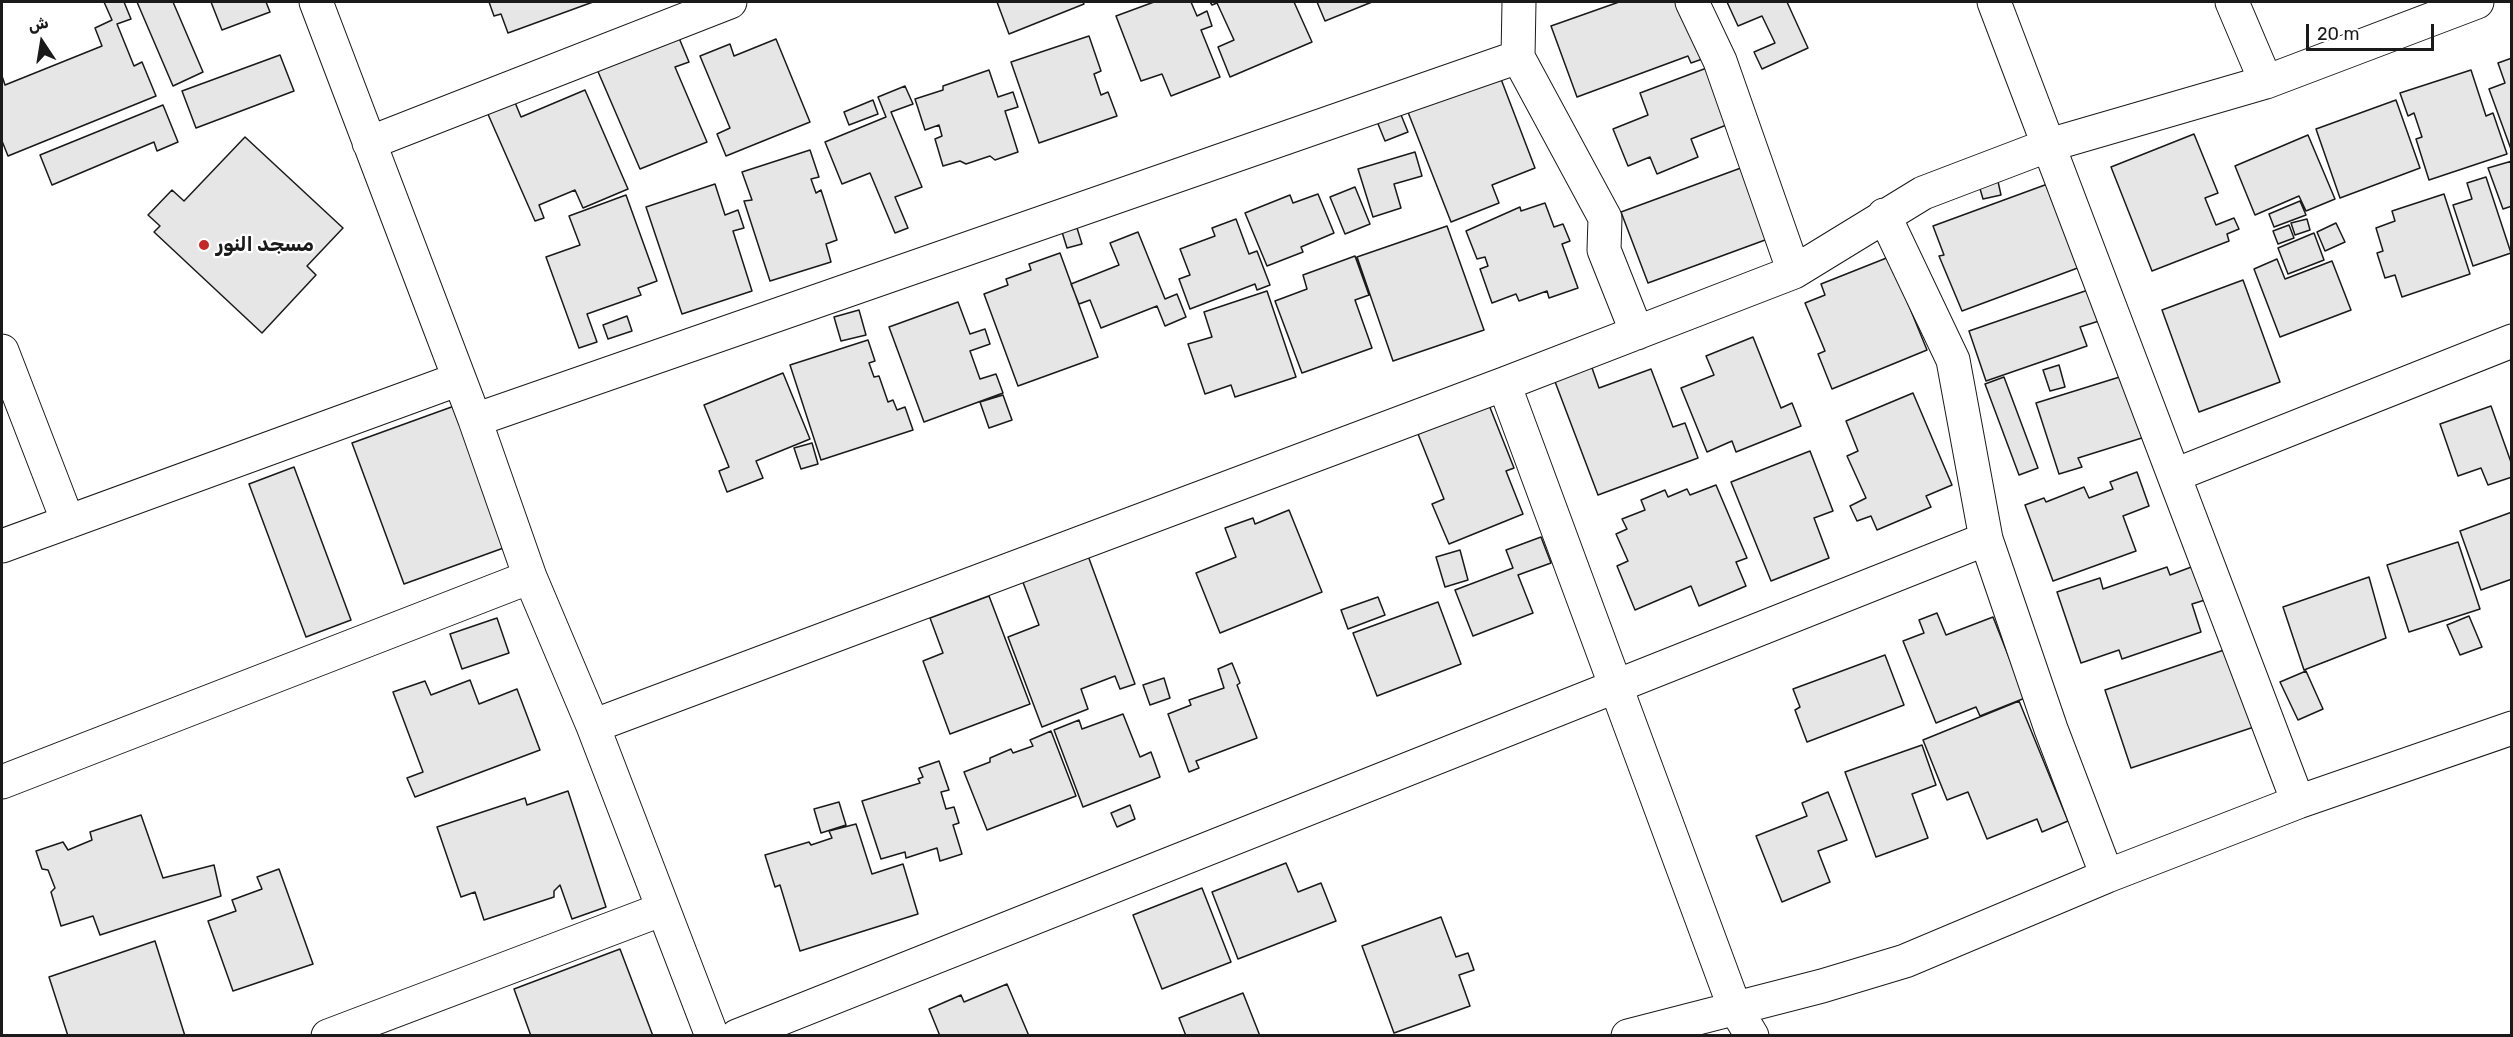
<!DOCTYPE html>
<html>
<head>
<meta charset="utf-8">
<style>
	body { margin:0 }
	#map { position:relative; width:2513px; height:1037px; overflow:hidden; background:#fff; font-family:Rubik,"Noto Sans Arabic",sans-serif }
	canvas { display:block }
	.frame { position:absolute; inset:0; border:3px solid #1a1a1a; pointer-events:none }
	.north { position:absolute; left:12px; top:12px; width:60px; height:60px; -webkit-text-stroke:4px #fff; paint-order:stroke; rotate:348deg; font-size:16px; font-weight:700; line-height:24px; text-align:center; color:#1a1a1a }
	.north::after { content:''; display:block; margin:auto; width:21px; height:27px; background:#1a1a1a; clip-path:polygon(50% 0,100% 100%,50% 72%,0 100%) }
	.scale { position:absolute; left:2306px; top:24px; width:128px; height:27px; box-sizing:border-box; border:3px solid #1a1a1a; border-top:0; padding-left:8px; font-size:18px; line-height:21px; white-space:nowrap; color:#1a1a1a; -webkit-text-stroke:4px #fff; paint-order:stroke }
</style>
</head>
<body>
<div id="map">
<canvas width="2513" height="1037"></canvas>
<div class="frame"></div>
<div class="north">ش</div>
<div class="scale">20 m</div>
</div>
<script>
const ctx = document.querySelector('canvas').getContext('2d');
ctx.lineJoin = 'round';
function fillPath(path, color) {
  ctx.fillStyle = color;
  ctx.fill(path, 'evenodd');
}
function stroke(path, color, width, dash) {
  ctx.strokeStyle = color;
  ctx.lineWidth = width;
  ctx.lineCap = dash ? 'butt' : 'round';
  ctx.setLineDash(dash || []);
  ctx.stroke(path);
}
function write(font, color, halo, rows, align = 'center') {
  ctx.font = font + ' Rubik,"Noto Sans Arabic",sans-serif';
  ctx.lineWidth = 4.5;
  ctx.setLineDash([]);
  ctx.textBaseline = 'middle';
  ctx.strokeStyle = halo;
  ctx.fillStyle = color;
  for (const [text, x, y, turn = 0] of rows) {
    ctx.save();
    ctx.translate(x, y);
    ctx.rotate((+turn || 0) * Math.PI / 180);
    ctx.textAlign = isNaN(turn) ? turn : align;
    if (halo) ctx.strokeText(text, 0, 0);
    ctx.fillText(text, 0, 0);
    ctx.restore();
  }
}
const building = new Path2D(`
	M104,2H124L131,19L117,24L134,66L142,62L156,96L8,156L2,141V76L5,85L102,46L95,28L112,20Z
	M137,2H173L203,72L173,86Z
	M211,2H266L270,12L222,30Z
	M489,2H593L508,33L501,14L494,16Z
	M997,2H1083L1084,4L1009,34Z
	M1154,2H1191L1197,16L1207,11L1212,26L1201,30L1220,77L1171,96L1162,74L1141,81L1116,16Z
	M1210,2H1294L1312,42L1230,77L1218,47L1234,40L1217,3L1212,5Z
	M1317,2H1372L1325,21Z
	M1619,2H1688L1708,57L1691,63L1688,56L1577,97L1551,26Z
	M1727,2H1787L1808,48L1762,69L1754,52L1775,43L1762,16L1738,26Z
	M674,26L689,62L675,67L707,142L640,169L593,60Z
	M1089,36L1101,71L1094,74L1101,95L1108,92L1117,116L1039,143L1011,62Z
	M776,39L810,122L726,156L717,134L730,128L700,56L730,44L734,56Z
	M280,55L294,91L196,128L182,91Z
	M2512,58V152L2489,89L2505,83L2498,63Z
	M1496,66L1535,168L1492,185L1499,203L1451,222L1404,102Z
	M1712,66L1734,122L1691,139L1698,157L1657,174L1650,157L1628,166L1613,129L1648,115L1640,93Z
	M989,70L998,97L1013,92L1018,107L1005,111L1018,152L995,160L990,156L966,164L960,161L943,166L935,139L942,136L939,125L925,130L915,99L943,90V86Z
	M2471,70L2486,116L2493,113L2507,154L2429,180L2416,139L2422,137L2414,113L2408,116L2400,93Z
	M905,86L913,104L891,112L922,187L895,197L908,228L895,233L870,173L842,184L825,142L886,117L878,97Z
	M585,90L628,189L583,208L575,190L539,205L544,218L535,221L487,112L514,100L521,117Z
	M873,100L878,114L849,125L844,112Z
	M2396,100L2420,168L2340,198L2316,129Z
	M163,105L178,142L157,151L154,142L52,185L40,155Z
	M1397,105L1408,132L1385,141L1374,114Z
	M2194,134L2218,193L2205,198L2216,225L2234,218L2239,229L2227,234L2229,241L2152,271L2111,167Z
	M2308,135L2335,199L2306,211L2299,196L2255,215L2235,166Z
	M245,137L343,228L307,266L316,275L262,333L154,232L160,226L148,215L172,190L184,201Z
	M810,150L819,177L811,179L816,193L821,190L837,240L826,244L831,262L770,281L744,201L752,200L742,172Z
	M1415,152L1422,176L1394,184L1401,208L1373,217L1358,169Z
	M2512,161V206L2503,209L2488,168Z
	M1749,165L1776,236L1648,283L1621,212Z
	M1997,177L2001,195L1983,199L1978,182Z
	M2486,177L2511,253L2473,266L2453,205L2472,199L2467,183Z
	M2053,182L2083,266L1962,311L1939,256L1944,255L1933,226Z
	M715,184L725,215L738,210L744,228L733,231L752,291L682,314L646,207Z
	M1355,187L1370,224L1345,234L1330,197Z
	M1318,194L1334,233L1301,247L1303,252L1267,266L1245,213L1290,195L1293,203Z
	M2444,194L2470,274L2402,297L2395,275L2385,278L2377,253L2383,251L2376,228L2395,221L2392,211Z
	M626,195L657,281L638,288L641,295L587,314L597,342L579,348L546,257L580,245L569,216Z
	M2300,201L2306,215L2274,227L2269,214Z
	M1545,203L1554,227L1563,224L1570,241L1562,244L1578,288L1549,298L1547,291L1519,301L1516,294L1492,303L1480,269L1488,266L1485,257L1477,259L1466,231L1520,207L1521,211Z
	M1236,219L1249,254L1257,251L1270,285L1257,290L1255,284L1190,309L1179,279L1190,275L1180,249L1215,236L1212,228Z
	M2307,219L2310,230L2295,235L2291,223Z
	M2336,223L2345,242L2325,251L2317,232Z
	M2289,225L2294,238L2278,244L2273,231Z
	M1447,226L1484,330L1393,361L1357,257Z
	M1077,228L1082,244L1067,248L1062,232Z
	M1138,232L1165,299L1177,294L1186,317L1165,326L1157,306L1101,328L1090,300L1079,304L1071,284L1119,265L1110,243Z
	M2314,233L2324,260L2288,274L2278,248Z
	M1060,253L1098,357L1018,386L984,294L1008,285L1006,279L1031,270L1029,264Z
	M1355,256L1369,295L1355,300L1372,348L1302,373L1275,301L1307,289L1303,275Z
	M1889,257L1927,350L1832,389L1818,354L1825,351L1805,303L1825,295L1821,284Z
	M2277,259L2285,279L2332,261L2351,310L2280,337L2254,269Z
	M2243,280L2280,382L2199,412L2162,310Z
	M2088,290L2099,321L2080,327L2087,346L1986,381L1969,331Z
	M1267,291L1296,377L1235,397L1231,385L1205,394L1188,344L1212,337L1204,312Z
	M958,302L970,334L985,329L990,344L970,351L980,379L996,374L1003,393L924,422L889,327Z
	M859,310L866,335L841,341L834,317Z
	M627,316L632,331L608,339L603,325Z
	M1753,337L1781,408L1792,403L1801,426L1736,452L1732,441L1707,452L1681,388L1714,375L1706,356Z
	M868,340L875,361L869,363L874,377L879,376L888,402L893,400L897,410L905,407L913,430L821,460L790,365Z
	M1591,365L1599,388L1651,369L1673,427L1685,423L1698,458L1598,495L1554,379Z
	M2059,365L2065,387L2050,391L2043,370Z
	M783,373L810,439L756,461L763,478L727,492L719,471L729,467L704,405Z
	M2126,375L2145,437L2078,458L2082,467L2059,474L2036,403Z
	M2004,377L2038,468L2019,475L1985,384Z
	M1913,393L1952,485L1926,496L1931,507L1877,530L1871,516L1857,521L1850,506L1866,498L1847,456L1858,451L1846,421Z
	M1003,395L1012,420L989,428L980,402Z
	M457,405L509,546L404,584L352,443Z
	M1489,405L1514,468L1506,471L1523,514L1449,544L1432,504L1444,499L1418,434Z
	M2491,406L2512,465V477L2488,485L2481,468L2458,476L2440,424Z
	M812,443L818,464L801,469L794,448Z
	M1810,451L1833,511L1814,518L1829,558L1771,581L1731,482Z
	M294,467L351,620L306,637L249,484Z
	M2137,472L2149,506L2123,516L2136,551L2053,581L2025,505L2044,498L2046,502L2084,487L2089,498L2113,489L2110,482Z
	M1716,485L1747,558L1736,562L1746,586L1699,606L1691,586L1635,610L1617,566L1628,561L1616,534L1627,529L1622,519L1645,510L1641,500L1665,490L1668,497L1687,489L1690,495Z
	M1289,510L1322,592L1220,633L1196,573L1236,557L1225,528L1253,518L1255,524Z
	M2512,512V579L2481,590L2460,531Z
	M1541,537L1551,563L1518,575L1533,613L1473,636L1455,590L1513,568L1506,550Z
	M2458,542L2480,609L2409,632L2387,565Z
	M1460,550L1468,580L1445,587L1436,557Z
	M1087,553L1135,684L1120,689L1115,676L1081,689L1088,709L1042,727L1008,637L1039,625L1021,577Z
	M2194,566L2205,600L2192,604L2201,632L2122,659L2119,650L2081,663L2057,592L2100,578L2103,589L2167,567L2170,575Z
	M2369,577L2386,638L2304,670L2283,607Z
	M989,596L1030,704L950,734L923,661L943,653L930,618Z
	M1378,597L1385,615L1348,629L1341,610Z
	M1438,602L1461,664L1377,696L1353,633Z
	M1937,613L1946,635L1993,617L2025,698L1980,716L1976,707L1936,723L1903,641L1924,633L1919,620Z
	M2469,616L2482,647L2460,655L2447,625Z
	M497,618L509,653L462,669L450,634Z
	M2230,648L2257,726L2131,768L2105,690Z
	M1885,655L1904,705L1807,742L1795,710L1800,707L1793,689Z
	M1232,663L1240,683L1237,685L1257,738L1196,761L1199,768L1189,772L1168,714L1191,705L1189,700L1224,688L1218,669Z
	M2306,671L2323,709L2298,720L2280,682Z
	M1164,678L1170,698L1150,705L1143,685Z
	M470,680L479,704L517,689L540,750L415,797L407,778L423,772L393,692L425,681L431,695Z
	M2019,701L2068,821L2042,832L2037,819L1987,839L1968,792L1947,800L1923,740Z
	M1123,714L1140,757L1151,752L1160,777L1083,807L1054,730L1079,720L1082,729Z
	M1051,731L1076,796L987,830L964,772L990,762V758L1011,749L1013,753L1033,746L1030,740Z
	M1922,745L1936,785L1912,794L1928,838L1876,857L1845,772Z
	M939,761L949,790L941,792L946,809L954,807L959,823L953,825L962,854L940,861L937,848L906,858L905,852L881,859L862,801L920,783L918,779L923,777L919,768Z
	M568,791L606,907L572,919L560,885L554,891V897L484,920L475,892L461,897L437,827L525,798L527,805Z
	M1828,792L1847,840L1818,851L1830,882L1782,902L1756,836L1807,816L1802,803Z
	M839,802L846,825L821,833L814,809Z
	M1130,805L1135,819L1117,827L1111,813Z
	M141,815L163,878L214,865L221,896L100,935L93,916L61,926L51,892L55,888L48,870L42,869L36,851L63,842L68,850L92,840L90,832Z
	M856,824L872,874L903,864L918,914L800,951L780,885L775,887L765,855L809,842L811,845L832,838L829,831Z
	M1286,863L1298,892L1321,883L1336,921L1238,959L1212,892Z
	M279,869L313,964L233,991L208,921L236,911L232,900L262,889L257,877Z
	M1202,888L1231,962L1162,989L1133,915Z
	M1441,917L1456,957L1468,953L1474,970L1459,975L1470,1006L1394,1033L1362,946Z
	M155,941L185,1036H68L49,977Z
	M620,949L653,1036H531L514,989Z
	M1007,984L1029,1036H940L929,1009L961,995L964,1002Z
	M1243,993L1260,1036H1186L1179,1018Z`);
const street = new Path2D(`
	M316,2L475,420L530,577L593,726L712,1036
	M1692,2L1720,61L1794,272
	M1994,2L2298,802
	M2232,2L2266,82
	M1518,57L1519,2
	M369,143L730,2
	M1884,215L1953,360L1986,539L2051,729L2107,876
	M2,351L68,522
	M1504,384L1734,1006L1752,1036
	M475,420L1518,57L1605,218L1604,250L1637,333
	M2175,475L2512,341
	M2,546L459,379
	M593,726L1504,384L1794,272L1923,193L2049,145L2266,82L2477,2
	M2,782L530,577
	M328,1036L663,909
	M737,1036L1986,539
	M1628,1036L1822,986L1905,961L2107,876L2298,802L2512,728`);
const markers = [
	[204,245,6,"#c62828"]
];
const poiNames = [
	["مسجد النور",216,245]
];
fillPath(building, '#e6e6e6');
stroke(building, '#1a1a1a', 1.5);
stroke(street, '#1a1a1a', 35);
stroke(street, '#fff', 33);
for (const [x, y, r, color] of markers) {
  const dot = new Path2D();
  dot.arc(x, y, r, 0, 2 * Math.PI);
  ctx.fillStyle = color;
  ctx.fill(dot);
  stroke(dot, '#fff', 2);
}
write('bold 20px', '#1a1a1a', '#fff', poiNames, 'left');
</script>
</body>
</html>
